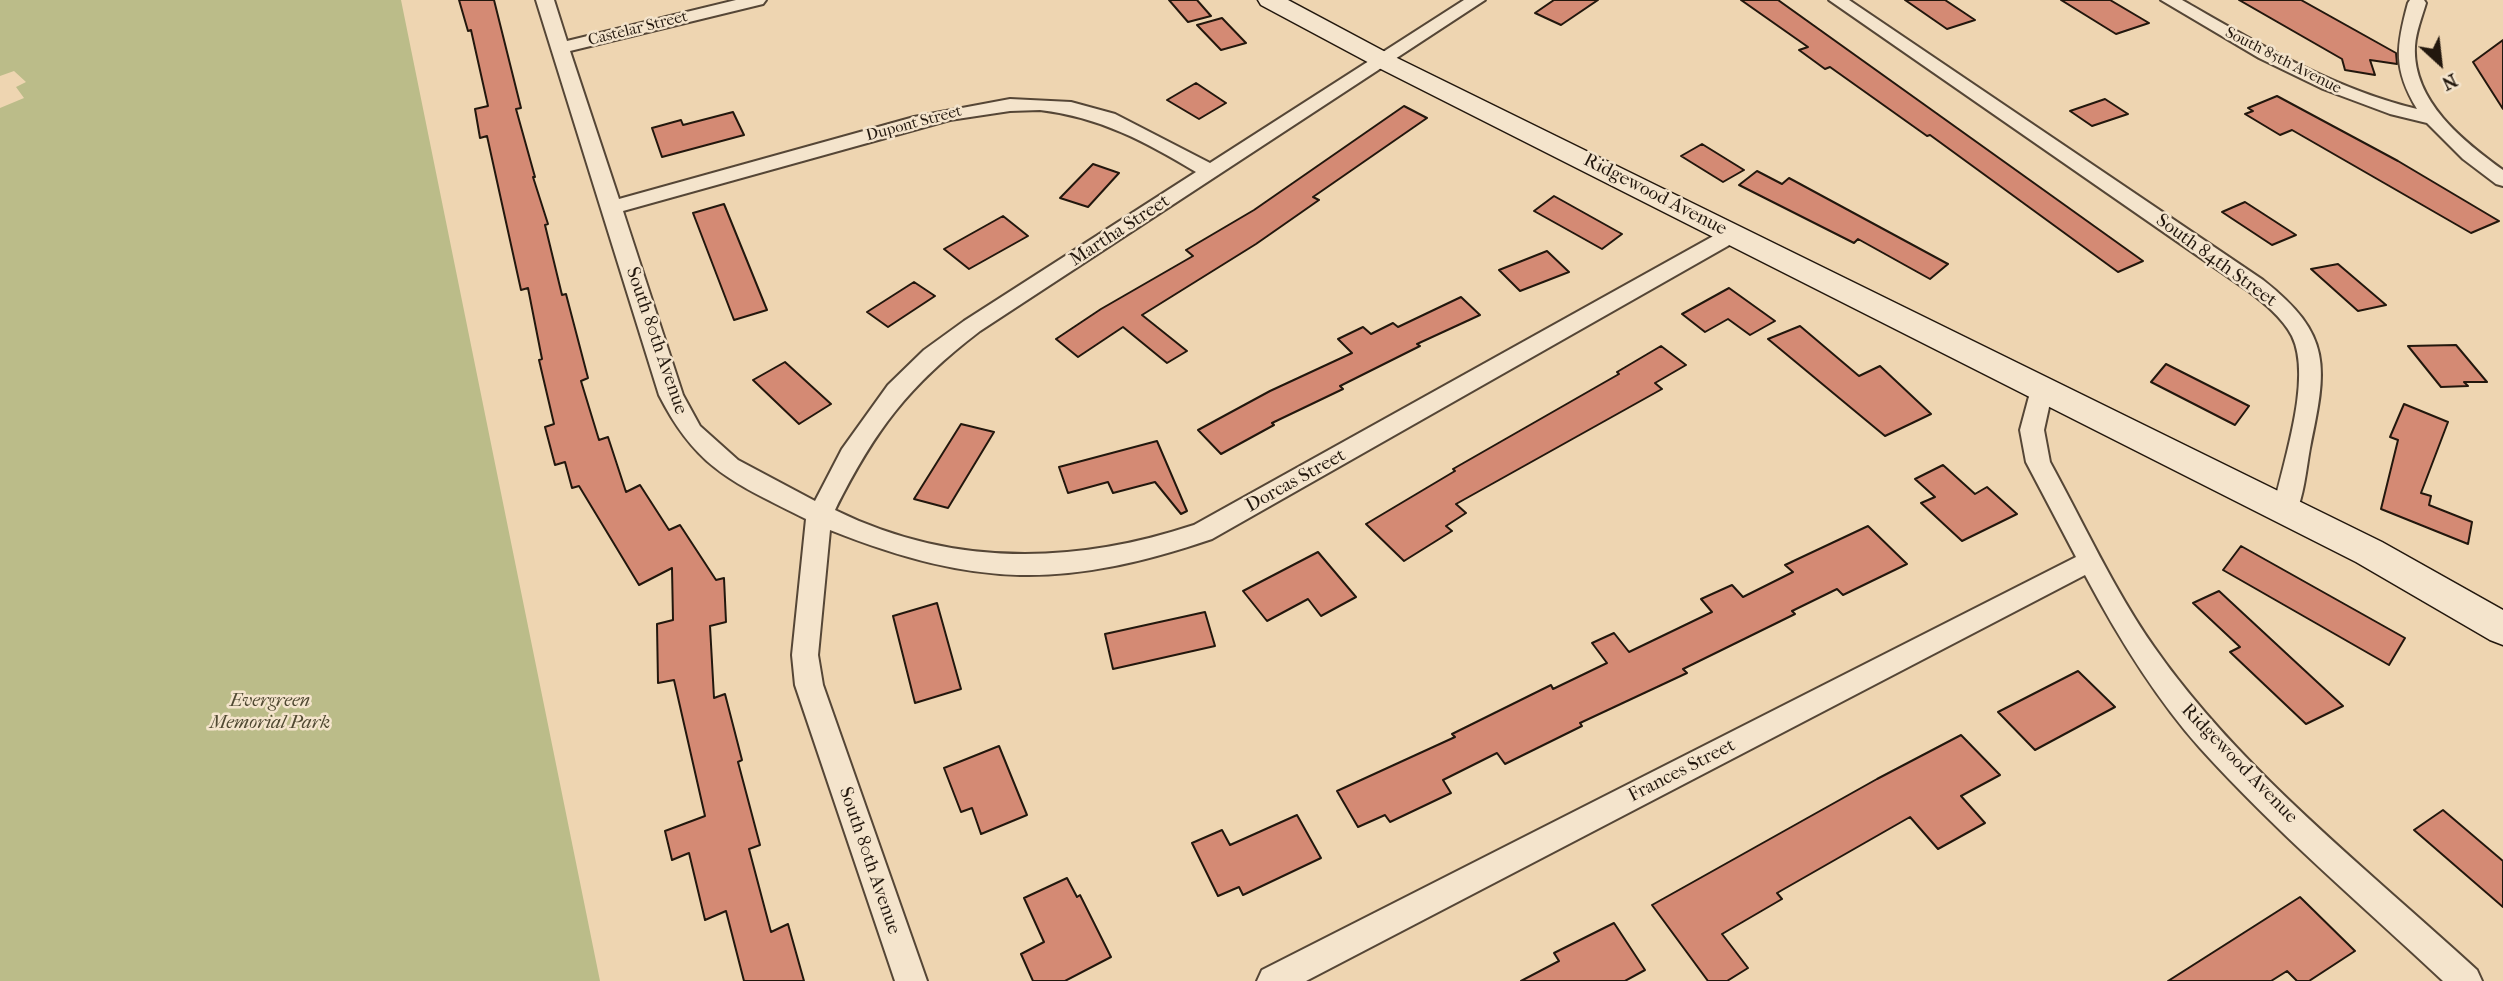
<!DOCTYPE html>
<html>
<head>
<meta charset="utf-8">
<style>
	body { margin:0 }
	#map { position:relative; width:2503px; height:981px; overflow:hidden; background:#eed5b1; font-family:"IM FELL French Canon",serif }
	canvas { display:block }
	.north { position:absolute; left:2405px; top:28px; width:70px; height:70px; -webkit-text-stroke:5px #f4e4cc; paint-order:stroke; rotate:153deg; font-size:19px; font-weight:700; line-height:28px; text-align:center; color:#22170d }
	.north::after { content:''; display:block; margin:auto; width:24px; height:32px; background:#22170d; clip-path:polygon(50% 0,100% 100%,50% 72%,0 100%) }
</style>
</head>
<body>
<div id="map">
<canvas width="2503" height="981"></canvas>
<div class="north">N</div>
</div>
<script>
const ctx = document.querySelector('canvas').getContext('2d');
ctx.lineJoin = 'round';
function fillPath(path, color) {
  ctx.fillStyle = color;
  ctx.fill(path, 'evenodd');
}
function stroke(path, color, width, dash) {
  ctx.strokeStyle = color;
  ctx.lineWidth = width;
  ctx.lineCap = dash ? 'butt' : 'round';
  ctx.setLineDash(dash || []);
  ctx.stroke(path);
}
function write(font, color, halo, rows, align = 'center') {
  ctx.font = font + ' "IM FELL French Canon",serif';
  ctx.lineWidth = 5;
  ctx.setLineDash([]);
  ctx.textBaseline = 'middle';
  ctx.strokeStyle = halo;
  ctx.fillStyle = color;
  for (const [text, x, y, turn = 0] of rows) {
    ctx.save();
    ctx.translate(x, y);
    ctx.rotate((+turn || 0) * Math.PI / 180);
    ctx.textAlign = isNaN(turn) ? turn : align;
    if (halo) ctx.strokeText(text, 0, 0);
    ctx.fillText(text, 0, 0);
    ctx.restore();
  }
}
const green = new Path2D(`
	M0,0H401L600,981H0V108L24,98L16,87L26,82L14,71L0,76Z`);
const building = new Path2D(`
	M459,0H494L521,108L516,109L535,177H533L548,224L545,225L562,295L566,294L588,378L581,381L599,440L608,437L626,492L640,485L669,530L680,525L716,580L724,578L726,622L710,626L714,698L725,694L742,760L738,762L760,845L749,849L771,932L788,924L804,981H744L726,911L705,920L689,853L672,860L665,831L705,816L674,680L658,683L657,624L673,620L672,568L639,585L579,486L572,488L565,462L555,465L545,427L554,424L539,360L542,359L528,288L521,290L487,136L480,138L475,109L488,106L471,30L468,31Z
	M1169,0H1197L1211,16L1188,22Z
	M1554,0H1598L1561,25L1535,13Z
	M1741,0H1778L2143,261L2118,272L1930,135L1927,136L1830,67L1825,69L1799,50L1808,47Z
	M1905,0H1945L1975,20L1947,29Z
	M2061,0H2110L2149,23L2116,34Z
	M2239,0H2301L2396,53L2397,64L2370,60L2375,75L2345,70L2342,59Z
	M1222,18L1246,43L1221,50L1197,25Z
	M2503,40V109L2473,62Z
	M1196,83L1226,103L1199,119L1167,100Z
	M2277,96L2398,161L2499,221L2471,233L2292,130L2280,135L2245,114L2253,111L2248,108Z
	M2105,99L2128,114L2092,126L2070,111Z
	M1404,106L1427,118L1313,197L1319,200L1256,244L1142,315L1187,351L1167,363L1123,327L1078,357L1056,339L1101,309L1193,256L1186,250L1254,210Z
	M733,112L744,135L662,157L652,128L681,120L683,125Z
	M1702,144L1744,170L1723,182L1681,156Z
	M1093,164L1119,173L1088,207L1060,198Z
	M1757,171L1782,184L1789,178L1948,264L1930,279L1858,239L1854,243L1739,185Z
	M1554,196L1622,234L1602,249L1534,211Z
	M2245,202L2296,235L2272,245L2222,212Z
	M724,204L767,310L734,320L693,213Z
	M1003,216L1028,236L969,269L944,249Z
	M1547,251L1569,272L1520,291L1499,270Z
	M2338,264L2386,305L2358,311L2311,269Z
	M914,282L935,296L888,327L867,312Z
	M1729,288L1775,321L1750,335L1728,319L1705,332L1682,314Z
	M1461,297L1480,315L1417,344L1420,346L1340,386L1343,389L1272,423L1274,425L1221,454L1198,430L1270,391L1352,353L1338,339L1363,327L1371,334L1393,323L1398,327Z
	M1800,326L1859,376L1880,366L1931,414L1885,436L1768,339Z
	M2456,345L2487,382H2464L2468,386L2441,387L2408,346Z
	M1661,346L1686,365L1655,383L1662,389L1456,504L1466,513L1446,526L1452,531L1404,561L1366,524L1455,471L1453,469L1619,374L1617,372Z
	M785,362L831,404L799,424L753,380Z
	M2166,364L2249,406L2235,425L2151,382Z
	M2404,404L2448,422L2421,493L2431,496L2429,505L2472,522L2468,544L2381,509L2398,440L2390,437Z
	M961,424L994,432L948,508L914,499Z
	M1157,441L1187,511L1181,514L1155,482L1113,493L1108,482L1068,493L1059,467Z
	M1943,465L1975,494L1987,487L2017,514L1962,541L1921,503L1935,497L1915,479Z
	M1868,526L1907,564L1843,595L1837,589L1792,611L1795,614L1683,669L1687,673L1580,723L1582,726L1505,764L1497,753L1443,780L1451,793L1390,822L1385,815L1358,827L1337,791L1455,737L1452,734L1551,685L1553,689L1607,663L1592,643L1614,633L1629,652L1712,612L1701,599L1732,585L1743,597L1793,572L1785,565Z
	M2241,546L2405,638L2389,665L2223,570Z
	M1318,552L1356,597L1321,616L1308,599L1267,621L1243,591Z
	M2219,591L2343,706L2306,724L2230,652L2240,647L2193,603Z
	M937,603L961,689L915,703L893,616Z
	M1205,612L1215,646L1113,669L1105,634Z
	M2078,671L2115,707L2035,750L1998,712Z
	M1961,735L2000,775L1961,796L1985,823L1938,849L1910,817L1777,893L1782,899L1722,934L1748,968L1727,981H1708L1652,905L1877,779Z
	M999,746L1027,815L981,834L972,808L961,812L944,768Z
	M2443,810L2503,861V907L2414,830Z
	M1297,815L1321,858L1243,895L1239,887L1218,896L1192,843L1222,830L1230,845Z
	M1067,878L1077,897L1080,895L1111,957L1065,981H1033L1021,954L1044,942L1024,898Z
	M2300,897L2355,951L2309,981H2297L2287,971L2271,981H2168Z
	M1614,923L1645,970L1625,981H1521L1559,961L1554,953Z`);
const street = new Path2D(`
	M536,0H554L567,41L736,0H766L763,4L570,51L619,199L914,117L1010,99L1071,102L1115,114L1210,163L1464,0H1485L980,331C908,386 875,430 835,510C951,567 1073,565 1194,525L1726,229L1733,227L1743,234L1740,239L1212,539C1064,589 976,588 830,530L818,655L823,685L927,981H895L795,685L792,655L806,519C735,483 697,470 659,395ZM1040,110C1100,117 1146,142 1196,172L964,321L924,350L888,385L842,449L815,501L738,460L700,426L683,395L623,211L950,120L1010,111Z
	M1829,0H1849L2263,280C2333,335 2327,367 2310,448C2306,470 2304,497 2294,517L2285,520L2276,517L2273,510C2282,465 2313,379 2292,336C2282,317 2264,303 2247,290Z
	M2161,0H2182C2257,43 2333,89 2417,109C2393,69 2396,47 2408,3L2410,0H2424L2426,3C2422,17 2416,31 2415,46C2412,101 2463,141 2503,170V186L2496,184L2463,159L2427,123L2390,114L2323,89L2259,58Z
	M2042,381L2050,383L2053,389L2044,430L2050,462C2084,524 2114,590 2154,647C2239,769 2368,870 2477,970L2482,981H2443C2362,905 2275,831 2200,748C2154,696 2118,637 2085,575L1306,981H1257L1262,970L2076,557L2026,462L2020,430L2031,389L2034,383Z`);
const secondary = new Path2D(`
	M1258,0H1288L1393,56L2382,542L2503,610V645L2490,640L2356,562L1375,66L1261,5Z`);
const farStreetnames = [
	["Castelar Street",638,29,-14],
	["South 85th Avenue",2283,61,27],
	["Dupont Street",914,124,-15]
];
const streetNames = [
	["Ridgewood Avenue",1655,195,27],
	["Martha Street",1120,231,-33],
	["South 84th Street",2216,261,36],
	["South 80th Avenue",656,341,71],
	["Dorcas Street",1296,481,-29],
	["Ridgewood Avenue",2239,764,46],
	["Frances Street",1682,771,-27],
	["South 80th Avenue",869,861,71]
];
const parkNames = [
	["Evergreen",270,701],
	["Memorial Park",270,723]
];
fillPath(green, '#bbbc89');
fillPath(building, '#d48a74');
stroke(building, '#22170d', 2);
stroke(street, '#554636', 4);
stroke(secondary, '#22170d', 3);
fillPath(street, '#f4e4cc');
fillPath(secondary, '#f4e4cc');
write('16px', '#22170d', '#f4e4cc', farStreetnames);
write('19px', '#22170d', '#f4e4cc', streetNames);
write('italic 19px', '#504932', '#f4e4cc', parkNames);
</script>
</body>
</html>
